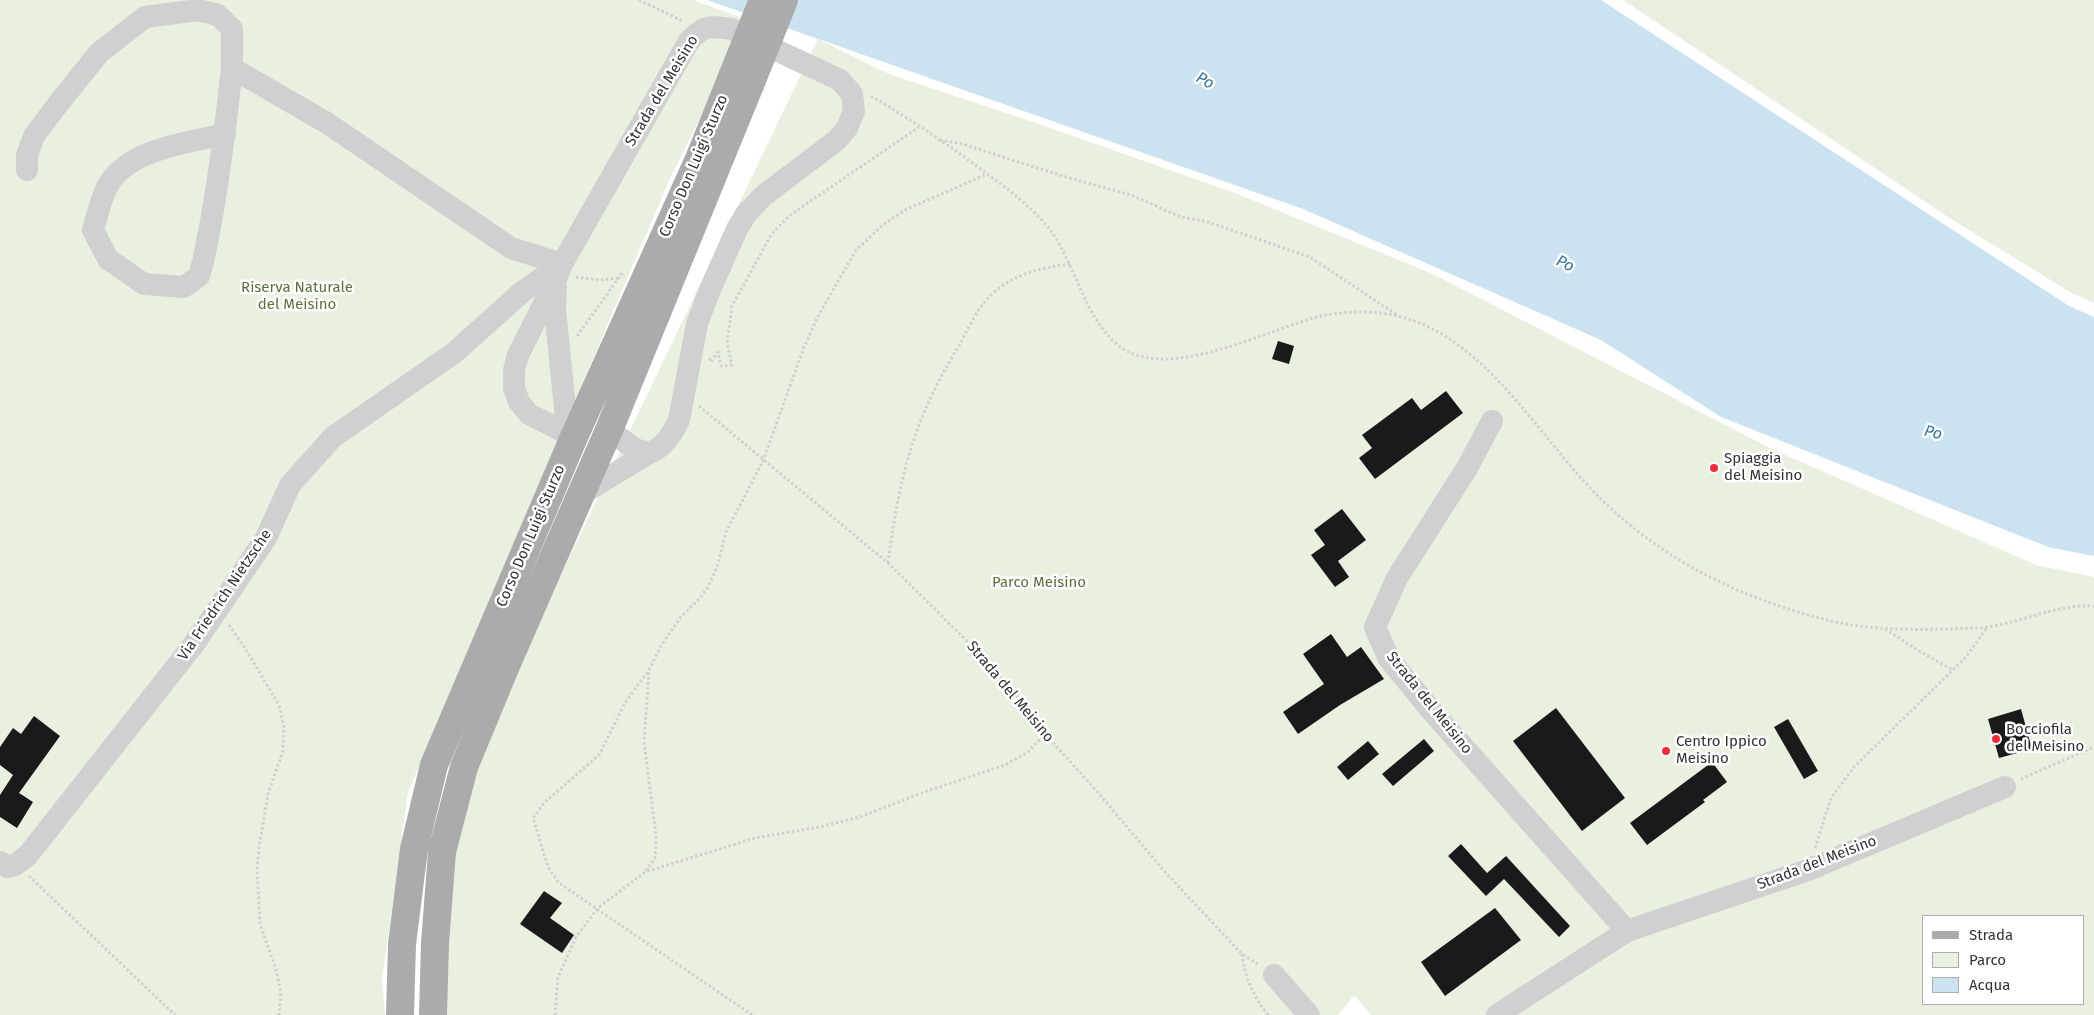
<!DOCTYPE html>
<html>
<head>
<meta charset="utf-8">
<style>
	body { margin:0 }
	#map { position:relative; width:2094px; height:1015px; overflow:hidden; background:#fff; font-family:"Fira Sans",sans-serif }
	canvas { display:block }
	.legend { position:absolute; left:1922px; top:915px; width:162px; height:90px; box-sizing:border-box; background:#fff; border:1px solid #adadad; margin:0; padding:6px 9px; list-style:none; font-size:15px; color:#333 }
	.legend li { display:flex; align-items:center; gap:10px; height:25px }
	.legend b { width:25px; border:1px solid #adadad }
</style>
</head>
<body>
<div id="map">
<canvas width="2094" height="1015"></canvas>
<ul class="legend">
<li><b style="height:6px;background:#ababab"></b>Strada</li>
<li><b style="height:14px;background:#e9f0e0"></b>Parco</li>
<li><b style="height:14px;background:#cbe2f1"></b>Acqua</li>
</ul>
</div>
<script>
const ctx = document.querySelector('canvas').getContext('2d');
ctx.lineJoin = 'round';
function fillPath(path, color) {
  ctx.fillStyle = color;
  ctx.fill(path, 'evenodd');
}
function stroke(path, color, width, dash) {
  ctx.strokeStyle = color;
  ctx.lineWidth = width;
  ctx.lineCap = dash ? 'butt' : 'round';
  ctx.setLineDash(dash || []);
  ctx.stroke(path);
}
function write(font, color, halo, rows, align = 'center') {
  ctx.font = font + ' "Fira Sans",sans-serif';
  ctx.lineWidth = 5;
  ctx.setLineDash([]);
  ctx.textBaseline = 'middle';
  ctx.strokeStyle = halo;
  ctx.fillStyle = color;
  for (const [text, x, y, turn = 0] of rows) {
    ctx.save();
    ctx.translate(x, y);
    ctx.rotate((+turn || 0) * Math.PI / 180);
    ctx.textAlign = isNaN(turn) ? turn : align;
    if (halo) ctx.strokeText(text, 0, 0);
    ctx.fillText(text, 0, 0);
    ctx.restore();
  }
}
const green = new Path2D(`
	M0,0H693L748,20L668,183L408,792L382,980L385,1015H0Z
	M1623,0H2094V303L2070,292L1951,219Z
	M818,39L889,74L1036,123L1235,193L1433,274L1772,449L2036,565L2094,577V1015H1371L1354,995L1338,1015H443L445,906L474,764L573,549ZM1923,916H2083V1004H1923Z`);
const water = new Path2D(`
	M707,0H1601L2069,306L2094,317V556L2048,547L1721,417L1601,340L1303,209Z`);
const building = new Path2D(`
	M1278,341L1294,346L1289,364L1272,359Z
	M1446,391L1463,413L1375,479L1359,458L1372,448L1362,435L1412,398L1421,410Z
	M1342,509L1366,540L1338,561L1349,577L1335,587L1311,555L1325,545L1314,530Z
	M1331,634L1347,657L1361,647L1384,679L1340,705L1298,734L1283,712L1324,684L1303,654Z
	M1556,708L1625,798L1582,831L1513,741Z
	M2021,709L2032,749L1999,758L1988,719Z
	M34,716L60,736L19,793L33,802L17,828L0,817V795L13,775L0,765V747L13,728L21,734Z
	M1788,719L1818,771L1804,779L1774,727Z
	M1424,739L1434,751L1393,786L1382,774Z
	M1368,741L1379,754L1348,780L1337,767Z
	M1712,762L1727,782L1703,800L1705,802L1647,845L1630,823Z
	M1461,844L1487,873L1506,856L1570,926L1559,937L1504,879L1486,896L1448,856Z
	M544,891L562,903L550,918L574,935L562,953L520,924Z
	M1495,908L1521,940L1445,996L1421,962Z`);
const path = new Path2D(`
	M639,0L683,21
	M871,96C902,114 933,135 963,156C992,178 1023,198 1047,226C1076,262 1082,315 1118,345C1165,385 1270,328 1321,316C1345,311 1376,310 1401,317C1487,338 1542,443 1603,501C1666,562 1743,599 1827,620C1867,630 1909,630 1950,629C1962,628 1975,629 1987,627C2024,622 2056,604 2094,606
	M940,140L959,143L1066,177L1131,195L1181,217L1205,221L1310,257L1397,315
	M576,277L600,280L619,278
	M577,336L623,272
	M709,358L711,362L718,352L721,366L732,365L727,343L732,306L771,235L790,215L919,127
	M699,406L888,563L963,637L1013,691L1045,734L1094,788L1165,872L1242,954L1259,965
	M888,563C894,519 901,475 916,433C927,402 943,372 960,344C969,327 978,307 993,293C1016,273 1041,268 1070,264
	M229,625L248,653L279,705L284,727L283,751L268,794L259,847L257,870L260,924L275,966L281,992L279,1015
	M1885,629L1919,651L1953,670
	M2021,779L2094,747
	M1815,848L1831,798L1854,767L1966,657L1987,628
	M646,871L655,858L656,836L644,742L649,671
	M29,876L175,1015
	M1242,954C1245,978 1253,996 1268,1015
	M555,1015L558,977L576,937L598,908L645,872L755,838L819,827L860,817L927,791L1005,765L1028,752L1045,734
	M752,1015L559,883L548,867L533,818L544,803L599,755L625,703L649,670L661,646L680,618L699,599L708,587L717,567L726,532L763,461L804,347L818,316L856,250L884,224L907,209L987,174`);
const minor = new Path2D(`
	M225,134C186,143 125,149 106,189C100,202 97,217 93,230L108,259L144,284L184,287L199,276L203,262C217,198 225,133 232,68
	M27,170V155L34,136L58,104L99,53L145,17L198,10L218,15L232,29V68L327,123L511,248L562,264
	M556,287L555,309L566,418L574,437
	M1492,421L1467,468L1397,578L1375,627L1389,659L1436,716L1627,931
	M574,437L529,414L519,402L514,388V370L518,355L556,280L562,264L689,41C704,25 709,26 731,29L840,80L852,94L854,111L847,128L837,140L763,196L746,214L737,229L709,292L697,324L679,420C673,433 664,448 649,453
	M583,493L649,453L635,449L609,430
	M0,862L7,867L15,865L28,855L194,644L266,538L290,485L333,437L454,353L522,292L562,264
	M1274,975L1309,1015
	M1497,1015L1627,931L1808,870L2005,787`);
const major = new Path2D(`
	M400,1015L402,944L414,849L434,765L574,437L699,159L732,77
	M433,1015L435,943L442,852L464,767L505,668L609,430L750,85`);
const majorBridge = new Path2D(`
	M732,77L763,0
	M750,85L784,0`);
const markers = [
	[1714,468,5,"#f72738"],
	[1996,739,5,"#f72738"],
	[1666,751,5,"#f72738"]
];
const streetNames = [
	["Strada del Meisino",662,91,-59],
	["Corso Don Luigi Sturzo",694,166,-67],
	["Corso Don Luigi Sturzo",531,536,-67],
	["Via Friedrich Nietzsche",225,595,-56],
	["Strada del Meisino",1010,692,50],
	["Strada del Meisino",1429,703,51],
	["Strada del Meisino",1817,863,-21]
];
const parkNames = [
	["Riserva Naturale",297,288],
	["del Meisino",297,305],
	["Parco Meisino",1039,583]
];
const poiNames = [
	["Spiaggia",1724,459],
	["del Meisino",1724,476],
	["Bocciofila",2006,730],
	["del Meisino",2006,747],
	["Centro Ippico",1676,742],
	["Meisino",1676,759]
];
const waterNames = [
	["Po",1205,81,29],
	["Po",1565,264,25],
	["Po",1933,433,14]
];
fillPath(green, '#e9f0e0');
fillPath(water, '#cbe2f1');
fillPath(building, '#1a1a1a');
stroke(path, '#d0d0d0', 3, [2.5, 2.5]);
stroke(minor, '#d0d0d0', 22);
stroke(major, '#ababab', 28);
stroke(majorBridge, '#ababab', 28);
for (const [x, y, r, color] of markers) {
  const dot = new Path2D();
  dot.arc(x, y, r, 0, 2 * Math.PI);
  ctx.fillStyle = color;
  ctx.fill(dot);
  stroke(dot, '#fff', 2);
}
write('15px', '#333', '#fff', streetNames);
write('15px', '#56743a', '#fff', parkNames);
write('15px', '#333', '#fff', poiNames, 'left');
write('italic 16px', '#36779f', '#fff', waterNames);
</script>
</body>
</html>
